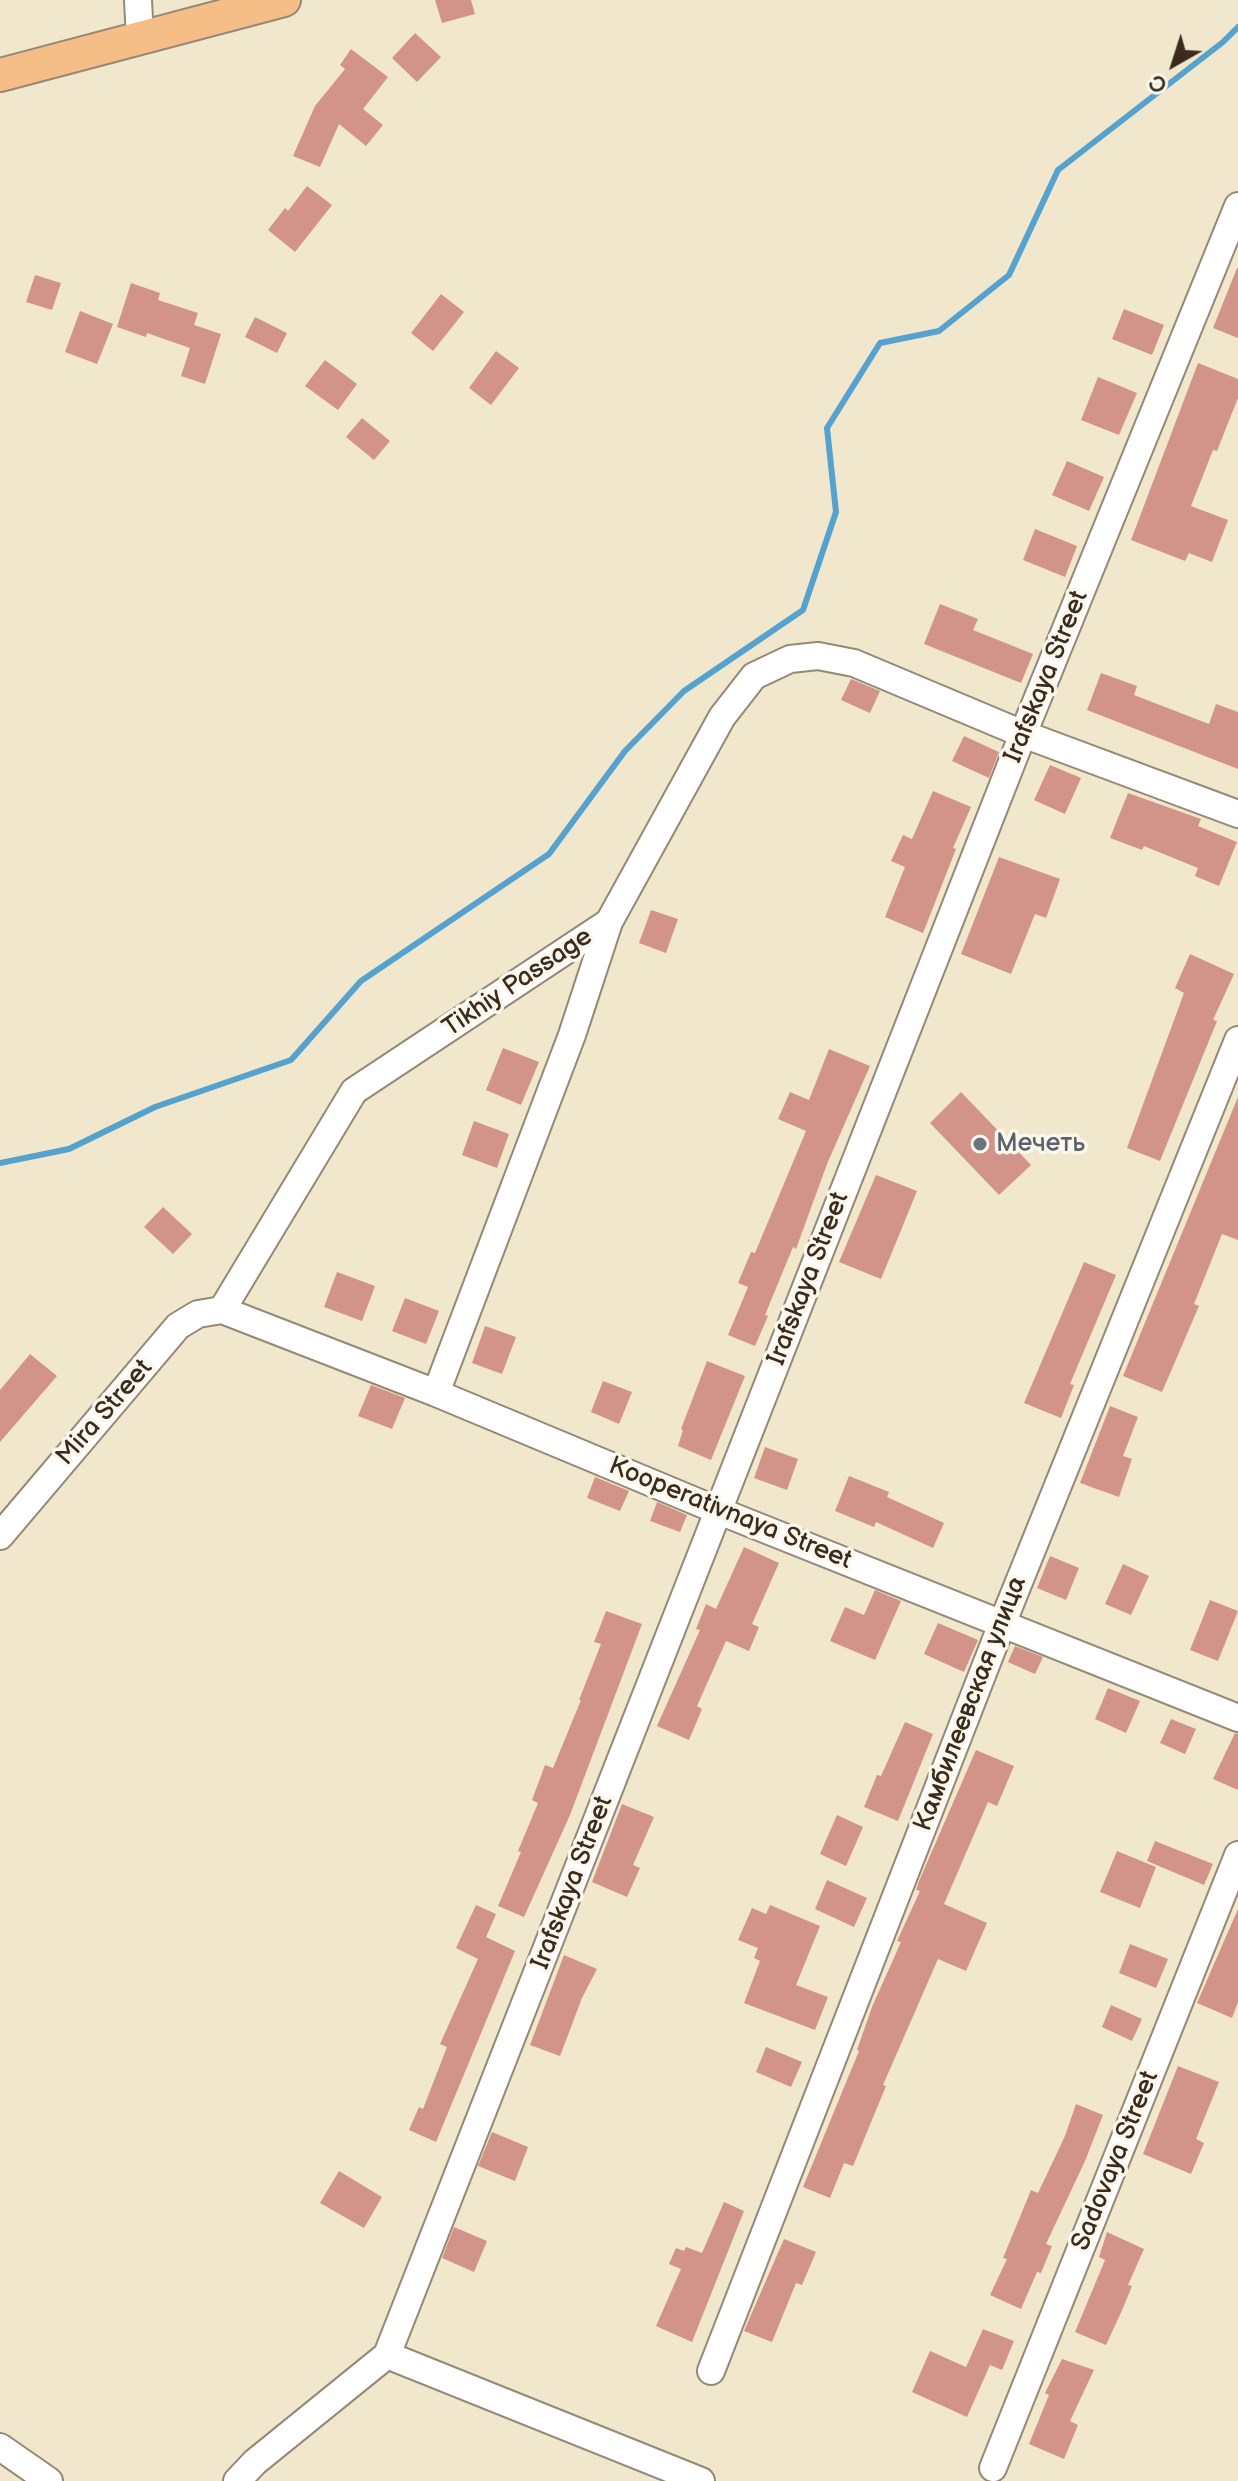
<!DOCTYPE html>
<html>
<head>
<meta charset="utf-8">
<style>
	body { margin:0 }
	#map { position:relative; width:1238px; height:2481px; overflow:hidden; background:#f1e7cd; font-family:"Balsamiq Sans",sans-serif }
	canvas { display:block }
	.north { position:absolute; left:1134px; top:24px; width:80px; height:80px; -webkit-text-stroke:6px #fbf7ec; paint-order:stroke; rotate:219deg; font-size:22px; font-weight:700; line-height:32px; text-align:center; color:#3b2a1e }
	.north::after { content:''; display:block; margin:auto; width:28px; height:36px; background:#3b2a1e; clip-path:polygon(50% 0,100% 100%,50% 72%,0 100%) }
</style>
</head>
<body>
<div id="map">
<canvas width="1238" height="2481"></canvas>
<div class="north">С</div>
</div>
<script>
const ctx = document.querySelector('canvas').getContext('2d');
ctx.lineJoin = 'round';
function stroke(path, color, width, dash) {
  ctx.strokeStyle = color;
  ctx.lineWidth = width;
  ctx.lineCap = dash ? 'butt' : 'round';
  ctx.setLineDash(dash || []);
  ctx.stroke(path);
}
function fillPath(path, color) {
  ctx.fillStyle = color;
  ctx.fill(path, 'evenodd');
}
function write(font, color, halo, rows, align = 'center') {
  ctx.font = font + ' "Balsamiq Sans",sans-serif';
  ctx.lineWidth = 7;
  ctx.setLineDash([]);
  ctx.textBaseline = 'middle';
  ctx.strokeStyle = halo;
  ctx.fillStyle = color;
  for (const [text, x, y, turn = 0] of rows) {
    ctx.save();
    ctx.translate(x, y);
    ctx.rotate((+turn || 0) * Math.PI / 180);
    ctx.textAlign = isNaN(turn) ? turn : align;
    if (halo) ctx.strokeText(text, 0, 0);
    ctx.fillText(text, 0, 0);
    ctx.restore();
  }
}
const stream = new Path2D(`
	M0,1163L69,1149L155,1107L291,1060L361,981L549,854L625,751L684,691L803,610L836,512L827,428L880,343L939,331L1009,275L1058,170L1223,42L1238,27`);
const building = new Path2D(`
	M435,0H471L475,14L442,23Z
	M415,33L441,57L417,82L392,58Z
	M351,49L388,77L363,109L383,125L366,146L339,124L320,167L293,156L315,106L345,69L340,65Z
	M307,186L332,205L295,252L268,230L285,208L288,211Z
	M1237,268H1238V338L1213,328Z
	M35,275L61,283L52,310L26,302Z
	M131,283L160,293L158,300L198,313L194,325L221,334L205,384L181,376L190,348L147,333L146,337L117,327Z
	M441,294L464,312L433,351L411,333Z
	M1124,309L1164,325L1152,355L1112,339Z
	M80,311L113,324L97,364L65,352Z
	M255,317L287,333L277,353L245,337Z
	M496,351L519,368L491,405L469,388Z
	M325,360L357,384L338,410L305,386Z
	M1198,363L1238,379V398L1217,451L1213,450L1191,506L1228,520L1212,562L1189,553L1185,561L1131,540Z
	M1098,377L1137,393L1119,435L1081,420Z
	M362,418L390,441L374,460L346,437Z
	M1067,461L1104,477L1089,511L1052,495Z
	M1035,529L1077,546L1065,577L1023,560Z
	M940,604L978,619L973,630L1033,654L1021,683L924,644Z
	M1101,673L1137,686L1134,695L1209,724L1216,704L1238,712V769L1087,710Z
	M851,679L880,691L870,713L841,700Z
	M964,736L999,752L989,778L952,761Z
	M1050,765L1081,778L1065,814L1034,800Z
	M933,791L971,807L953,848L956,849L923,933L885,917L905,867L891,861L903,835L912,839Z
	M1128,793L1201,819L1198,826L1237,842L1219,886L1195,876L1198,868L1144,846L1142,850L1110,838Z
	M999,857L1060,879L1046,918L1035,914L1011,974L961,954Z
	M651,910L678,919L666,953L639,943Z
	M1190,954L1234,974L1213,1020L1217,1021L1160,1161L1127,1148L1184,993L1175,988Z
	M503,1048L539,1062L521,1105L486,1090Z
	M829,1049L870,1066L827,1164L796,1249L793,1247L765,1315L768,1316L755,1346L728,1335L748,1287L738,1283L751,1252L755,1253L806,1131L778,1119L790,1092L809,1100Z
	M961,1092L1031,1165L999,1195L930,1123Z
	M1238,1097V1240L1222,1234L1194,1304L1199,1306L1162,1392L1123,1376Z
	M474,1121L509,1134L497,1168L462,1155Z
	M876,1175L917,1191L881,1279L839,1262Z
	M163,1207L192,1234L173,1254L144,1227Z
	M1084,1262L1116,1275L1070,1384L1074,1385L1061,1418L1024,1403Z
	M337,1272L375,1286L362,1321L324,1307Z
	M405,1298L439,1311L426,1344L392,1331Z
	M485,1326L516,1337L502,1374L472,1363Z
	M30,1354L57,1376L0,1442V1390Z
	M707,1361L745,1376L711,1460L678,1446L683,1430L681,1429Z
	M603,1381L632,1392L619,1424L591,1412Z
	M371,1385L405,1398L392,1429L358,1416Z
	M1110,1406L1138,1417L1123,1456L1132,1459L1119,1497L1080,1483Z
	M765,1447L798,1459L787,1490L754,1478Z
	M849,1476L889,1492L887,1497L944,1523L933,1548L876,1522L874,1527L835,1511Z
	M595,1477L629,1491L620,1511L587,1498Z
	M657,1502L687,1515L680,1532L650,1521Z
	M744,1547L779,1563L752,1624L759,1627L749,1651L726,1641L697,1706L702,1709L689,1740L657,1726L700,1630L696,1629L706,1604L716,1609Z
	M1050,1556L1079,1568L1066,1600L1037,1588Z
	M1123,1564L1149,1576L1131,1615L1105,1604Z
	M875,1590L901,1601L875,1660L830,1641L845,1607L864,1615Z
	M1210,1600L1238,1611L1218,1661L1190,1650Z
	M606,1611L642,1624L570,1815L524,1917L498,1906L521,1852L518,1851L538,1803L532,1800L545,1765L553,1768L581,1700H579L601,1644L594,1642Z
	M938,1623L978,1640L964,1672L924,1654Z
	M1015,1646L1043,1657L1035,1674L1008,1662Z
	M1108,1688L1140,1701L1126,1733L1095,1719Z
	M1171,1719L1196,1729L1185,1754L1160,1743Z
	M905,1722L933,1734L898,1821L864,1807L877,1775L881,1776Z
	M1235,1733L1238,1734V1790L1213,1779Z
	M976,1750L1014,1766L997,1806L988,1802L944,1904L987,1923L966,1971L938,1959L883,2085L886,2086L853,2166L844,2163L830,2198L803,2187L859,2051L857,2050L872,2007L901,1942L897,1941L920,1891L916,1890L919,1881Z
	M622,1804L654,1817L633,1865L640,1868L627,1897L592,1882Z
	M837,1815L863,1827L846,1866L820,1854Z
	M1155,1841L1213,1864L1204,1885L1147,1861Z
	M1117,1851L1156,1867L1140,1908L1100,1892Z
	M827,1880L867,1898L854,1927L815,1909Z
	M476,1905L496,1914L486,1937L515,1951L436,2142L409,2130L419,2107L423,2109L447,2047L440,2044L478,1959L456,1948Z
	M770,1905L820,1926L796,1985L828,1997L815,2030L744,2003L760,1961L754,1958L758,1948L738,1940L752,1908L766,1914Z
	M1238,1909V2002L1232,2018L1197,2003Z
	M1130,1944L1168,1959L1156,1988L1119,1973Z
	M564,1955L597,1969L582,1998L560,2056L530,2045Z
	M1111,2005L1142,2019L1132,2041L1102,2027Z
	M766,2047L802,2062L791,2087L756,2072Z
	M1178,2066L1219,2082L1196,2139L1204,2143L1191,2174L1143,2154Z
	M1076,2104L1103,2115L1085,2161L1046,2244L1052,2246L1041,2273L1037,2272L1021,2309L990,2295L1007,2259L1003,2258L1031,2190L1038,2193L1065,2136Z
	M492,2132L528,2147L515,2181L478,2166Z
	M339,2171L382,2197L364,2228L320,2203Z
	M724,2202L744,2211L692,2342L656,2326L681,2269L669,2264L676,2248L684,2251L686,2247L702,2253Z
	M454,2227L487,2241L474,2272L442,2258Z
	M1107,2232L1144,2249L1128,2285L1132,2286L1123,2308L1106,2345L1075,2332L1105,2260L1099,2257Z
	M784,2239L816,2252L802,2285L796,2283L772,2342L744,2331Z
	M983,2329L1014,2341L1002,2370L990,2365L967,2417L912,2392L930,2351L966,2367Z
	M1062,2359L1094,2370L1070,2421L1078,2425L1064,2459L1029,2444L1049,2395L1045,2393Z`);
const minor = new Path2D(`
	M138,0L140,39
	M222,1310L354,1091L609,922L722,717L754,676L790,659L818,656L854,663L1023,734L1238,814
	M222,1310L436,1393L719,1511L1238,1718
	M436,1393L572,1035L609,922
	M0,1536L178,1326L198,1314L222,1310
	M387,2355L1023,734L1238,206
	M711,2371L1002,1624L1238,1040
	M0,2447L49,2481
	M993,2468L1238,1855
	M237,2481L255,2462L387,2355L701,2481`);
const major = new Path2D(`
	M0,75L284,0`);
const markers = [
	[980,1144,8,"#6b7280"]
];
const streetNames = [
	["Irafskaya Street",1047,677,-68],
	["Tikhiy Passage",518,983,-34],
	["Irafskaya Street",809,1279,-69],
	["Mira Street",105,1413,-49],
	["Kooperativnaya Street",730,1514,22],
	["Камбилеевская улица",971,1704,-69],
	["Irafskaya Street",573,1883,-69],
	["Sadovaya Street",1116,2161,-68]
];
const worshipNames = [
	["Мечеть",996,1144]
];
stroke(stream, '#56a2ce', 6);
fillPath(building, '#d29488');
stroke(minor, '#968876', 30);
stroke(major, '#968876', 36);
stroke(minor, '#fff', 26);
stroke(major, '#f6be87', 32);
for (const [x, y, r, color] of markers) {
  const dot = new Path2D();
  dot.arc(x, y, r, 0, 2 * Math.PI);
  ctx.fillStyle = color;
  ctx.fill(dot);
  stroke(dot, '#fbf7ec', 3);
}
write('26px', '#3b2a1e', '#fbf7ec', streetNames);
write('26px', '#5b616d', '#fbf7ec', worshipNames, 'left');
</script>
</body>
</html>
